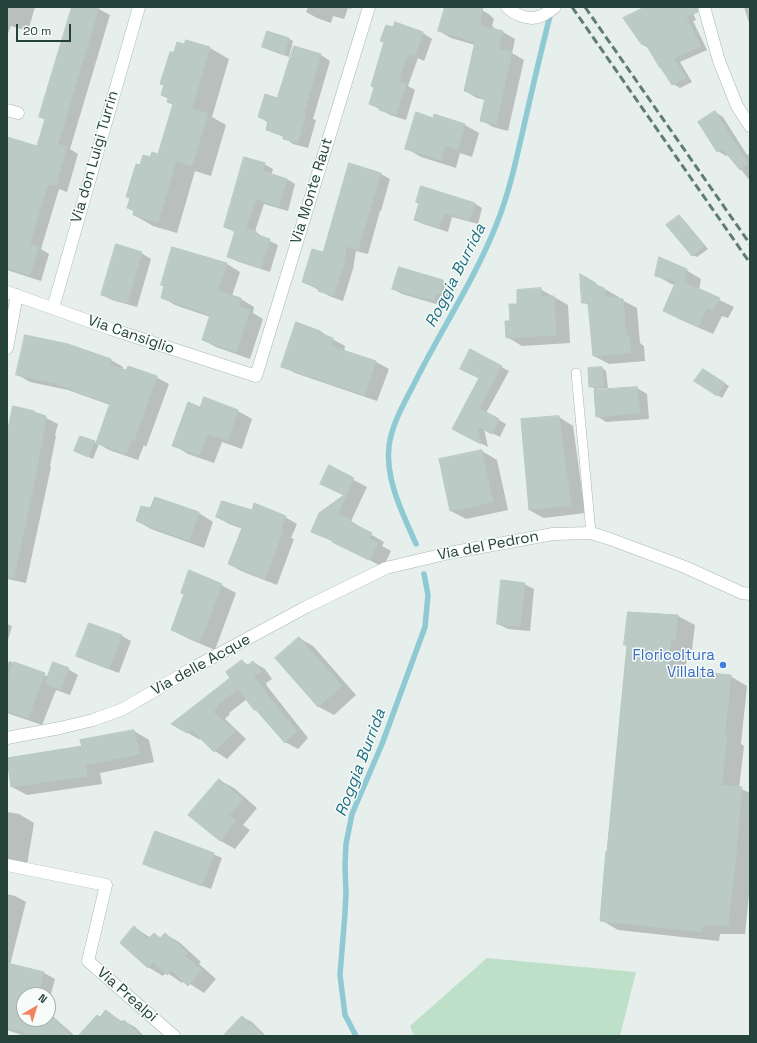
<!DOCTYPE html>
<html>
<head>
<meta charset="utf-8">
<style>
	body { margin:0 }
	#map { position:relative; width:757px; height:1043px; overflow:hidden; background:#e6efeb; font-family:"Space Grotesk",sans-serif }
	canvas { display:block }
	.frame { position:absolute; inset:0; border:8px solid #24423a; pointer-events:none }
	.north { position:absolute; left:16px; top:987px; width:40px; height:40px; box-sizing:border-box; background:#f7fbf9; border:1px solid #a3b1ad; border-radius:50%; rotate:38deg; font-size:11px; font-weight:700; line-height:16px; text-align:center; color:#24423a }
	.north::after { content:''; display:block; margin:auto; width:14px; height:18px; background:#f4845f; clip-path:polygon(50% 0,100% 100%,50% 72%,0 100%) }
	.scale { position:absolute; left:16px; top:24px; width:55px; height:18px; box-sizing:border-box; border:2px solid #24423a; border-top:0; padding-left:5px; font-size:12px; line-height:14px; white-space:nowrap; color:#24423a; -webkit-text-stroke:3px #f7fbf9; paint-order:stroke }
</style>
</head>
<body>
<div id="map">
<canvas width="757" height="1043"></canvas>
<div class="frame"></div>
<div class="north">N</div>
<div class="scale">20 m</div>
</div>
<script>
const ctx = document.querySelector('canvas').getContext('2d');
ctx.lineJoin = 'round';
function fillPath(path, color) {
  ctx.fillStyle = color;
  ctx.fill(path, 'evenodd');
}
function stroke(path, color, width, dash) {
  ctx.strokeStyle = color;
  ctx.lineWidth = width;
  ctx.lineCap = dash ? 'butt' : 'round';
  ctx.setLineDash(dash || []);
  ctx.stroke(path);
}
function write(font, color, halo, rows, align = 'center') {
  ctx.font = font + ' "Space Grotesk",sans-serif';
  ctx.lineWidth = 3;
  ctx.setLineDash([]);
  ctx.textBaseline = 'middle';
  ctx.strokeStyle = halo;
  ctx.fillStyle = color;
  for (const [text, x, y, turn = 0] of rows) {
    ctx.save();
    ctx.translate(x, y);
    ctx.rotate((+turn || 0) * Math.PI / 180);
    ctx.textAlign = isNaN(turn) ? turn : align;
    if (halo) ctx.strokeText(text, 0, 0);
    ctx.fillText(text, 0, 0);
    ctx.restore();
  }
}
const green = new Path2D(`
	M487,958L636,972L620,1036H414L410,1026Z`);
const shadow = new Path2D(`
	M7,7H35L28,31L11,26L7,36Z
	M73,7H92L99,9L110,15L70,149L78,154L67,192L59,189L41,249L49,254L41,281L7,270V138L38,147L46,120L40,116Z
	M308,7H352L351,9L348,8L344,19L333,16L331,23L317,18L306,12Z
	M446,7H477L490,15L494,19L492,26L494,27L493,29L503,32L515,39L512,53L524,60L508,131L493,127L481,120L486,100L477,98L465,91L475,45L451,38L439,31Z
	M647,7H690L696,20L693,21L707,50L680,62L692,82L680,88L673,84L648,48L642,44Z
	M744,7H750V26Z
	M395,23L423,33L432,39L424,61L418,58L408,86L415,90L406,120L390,115L370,104L385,43Z
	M288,38L293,41L289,57L263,47Z
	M187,41L210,48L229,59L212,117L226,125L211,176L195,171L177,233L153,226L134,215L135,212L128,208L140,166L151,158L158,155L174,105L168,102L169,99L162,95L165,86L161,84L174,54L185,46Z
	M321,55L330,61L313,119L316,120L308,148L293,144L284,137L267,129L269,123L259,117Z
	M715,112L723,117L747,155L750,154V181L729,154L726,156L718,151Z
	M435,116L465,125L479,133L472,157L460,153L456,168L421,157L406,148L433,119Z
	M264,164L273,169L271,175L287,179L295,184L288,211L264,204L255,231L264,238L278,245L270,272L236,261L228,256L236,233L225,227Z
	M381,174L390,179L381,211H380L368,254L356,251L353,269L343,301L329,296L319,290L303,282Z
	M474,203L482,208L478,224L452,217L448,232L423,224L415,220Z
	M679,216L683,219L708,249L697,257L692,255Z
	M173,248L227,264L240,272L232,296L241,299L254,307L253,313L263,319L250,359L216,347L203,340L210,317L175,305L162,297Z
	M141,253L151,259L137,307L112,300L102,295Z
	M686,270L701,279L699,290L734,307L728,318L722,316L713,334L679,319L664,310L676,285L671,284L656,275Z
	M581,276L619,297V299L622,300L637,308L640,343L644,346L645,361L609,364L594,356L590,306L583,302Z
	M443,281L452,286L450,299L446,298L444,305L437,303L436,304L402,294L393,289Z
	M540,289L568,305L570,343L522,346L507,337L511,322L518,305Z
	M297,324L320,331L332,339L345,346L344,351L376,362L389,369L377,401L295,373L283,366Z
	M471,351L509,371L486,413L506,424L500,437L484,429L488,447L461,433L480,378Z
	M111,360L123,367L122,370L156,377L169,384L146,447L144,445L138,460L109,450L99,444L93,459L80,453L94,442L97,444L110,405L68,390L30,382L18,375Z
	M602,368L606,371L608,388L595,389V391L637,388L647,394L649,419L606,422L597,416L595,389L590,386Z
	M703,370L729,386L722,398L696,381Z
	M204,399L238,411L252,419L242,449L222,442L214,463L188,454L174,445L200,408Z
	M34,412L58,424L55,435L56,436L50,466L51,467L26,583L7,579V440Z
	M559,417L573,426L585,513L544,518L529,510Z
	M482,451L497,460L508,510L466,519L451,511L440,460Z
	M329,467L367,487L351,521L364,529L363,530L384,542L382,546L391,551L383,567L312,531L345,496L321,483Z
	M155,498L199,513L213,522L204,548L151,529L137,521L151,509Z
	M253,512L285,517L297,524L291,538L294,539L277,585L241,571L229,564L243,529L229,524L217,517Z
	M524,584L534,589L530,631L508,629L498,624Z
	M221,585L236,593L215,650L187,638L172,630Z
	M678,616L695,625L692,650H688L685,672L730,676L747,686L741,744L744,746L739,788L750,793V885L745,934H720L719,941L618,930L601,920L627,646L626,645Z
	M7,624L12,626L7,644Z
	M122,636L131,641L119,673L87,661L78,656Z
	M299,638L313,646L356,695L334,715L319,707L276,658Z
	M9,661L49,677L68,669L78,675L70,695L56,690L42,725L7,713V667Z
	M242,662L249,665L253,662L265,669L272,679L266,683L267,686L308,738L298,749L285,742L247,699L229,713L230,714L225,719L246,739L227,759L215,751L202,738L200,740L173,724L232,678Z
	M134,731L149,740L154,762L100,773L102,784L27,795L12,787L84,747Z
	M219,780L234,788L257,808L243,825L250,830L235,849L221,841L189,815Z
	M7,812L19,814L34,823L27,865L7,861Z
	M213,854L222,858L211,889L152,868L144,864Z
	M7,894L15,896L26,902L10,965L44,973L55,979L48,1005V995H24V1019H48V1012L75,1036H25L7,1030Z
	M135,928L151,938L154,934L161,938L165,934L179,942L201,962L199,964L216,979L204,993L184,980L182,983L166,972L163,976L148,967Z
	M106,1011L123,1022L124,1021L135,1027L144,1036H79Z
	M242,1017L252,1022L266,1036H224Z`);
const stream = new Path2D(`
	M416,544C403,514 385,480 389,446C392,423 405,402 415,382C442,328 475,279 497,223C509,193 516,161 523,130C532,90 541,51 551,12
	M356,1036L345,1015L340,975L345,913L346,893L345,866L346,844L352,814L382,744L425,627L428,595L424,574`);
const building = new Path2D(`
	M72,7H99L58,144L67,147L56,186L48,184L30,244L39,246L30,275L7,268V137L37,146L45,119L39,117Z
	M445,7H483L480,25L503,31L499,49L512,52L496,125L480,121L485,98L464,91L475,42L438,31Z
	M645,7H697L698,12L686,17L701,46L674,58L686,78L672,85L661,68H660L645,43L642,45L623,18Z
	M395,22L423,32L415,56L408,54L398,81L406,84L396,115L379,110L380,108L369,104L374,88L371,86L384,42L380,41L386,25L393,27Z
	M267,31L289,38L284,55L262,47Z
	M186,40L210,47L192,109L208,113L192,166L176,161L158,223L133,215L134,210L127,208L130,198L126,197L136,164L140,165L143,155L150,157L152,152L158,154L173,104L167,102L168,98L161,95L164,85L160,84L170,52H174L177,42L184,44Z
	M294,46L321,54L304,113L306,114L298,143L283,139V136L266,130L268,120L258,117L265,94L277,98Z
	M715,111L748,164L740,170L722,148L717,152L698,122Z
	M416,112L433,118L434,114L465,124L458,149L445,145L441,160L405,149Z
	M244,157L265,163L263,171L287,179L279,207L256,199L246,228L256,231L255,234L270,239L261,268L227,257L235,231L224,227Z
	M349,163L381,173L358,250L346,246L344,263L334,296L318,291L319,288L302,282L312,249L323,252Z
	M421,186L475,203L469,220L444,213L439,228L414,220L419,203L416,202Z
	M679,215L704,246L692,256L666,225Z
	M116,244L142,252L127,303L101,295Z
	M172,247L227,263L218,291L241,298L239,307L250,310L236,352L202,340L210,315L161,298L164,286L161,285Z
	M659,257L687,269L684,282L720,298L713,311L707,308L698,327L663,311L676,281L655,276Z
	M399,267L443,280L441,294L436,293L435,300L427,298V299L392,289Z
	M580,274L596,283V285L604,288L605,296L623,299L626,336H629L631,353L593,356L588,303H582Z
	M541,288V297L554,296L556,335L506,338L505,321H510L509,304H517V290Z
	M296,322L320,331L319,333L333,338L331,346L376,361L365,395L281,367Z
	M25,335L68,344L111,359L110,365L126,370L128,366L157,376L134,441L131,439L126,454L96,443L110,403L75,392V390L55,383L16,375Z
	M470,349L502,366L479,408L499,419L492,434L477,426L481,444L452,429L479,378L460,369Z
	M602,367L604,386L589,387L588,368Z
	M703,369L725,383L717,396L694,381Z
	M637,387L640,413L596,417L594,390Z
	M204,397L238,410L228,441L208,434L199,455L172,446L188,402L200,407Z
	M13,406L34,411V412L46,416L44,428H45L38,459H39L14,578H7V434Z
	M559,416L571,505L529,510L521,419Z
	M80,436L95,441L88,457L74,451Z
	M482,450L493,502L450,511L439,459Z
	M329,465L354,478L338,514L351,520L350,522L372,533L369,538L378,543L369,560L332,542L333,541L311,532L319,513L344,495L320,484Z
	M155,497L199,512L189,541L136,521L141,506L150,508Z
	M222,501L252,510L254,503L286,516L280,530L283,531L265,579L228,564L242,528L216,517Z
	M189,570L222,584L200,642L171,630L184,594L181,593Z
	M501,580L525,583L520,626L497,624Z
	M628,612L678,615L675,641L671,640L667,669L731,675L725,734L727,735L722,785L742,787L734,875L728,925H703L702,932L600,921L606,851L607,852L627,645H624Z
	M89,623L122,635L109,669L76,656Z
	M299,637L342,686L318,707L275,658Z
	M242,660L247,666L253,661L261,671L254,676L255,678L281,712L297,731L285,743L256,710H254L238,689L217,705L218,707L213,712L235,731L214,752L192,730L187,733L171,724L230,678L226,672Z
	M14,662L45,673L28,718L7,711V680Z
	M53,662L69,668L61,690L45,684Z
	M134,730L140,754L86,765L87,776L11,787L7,758L82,746L80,740Z
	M219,779L243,799L229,816L236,821L220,841L188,815Z
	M155,831L214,853L202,886L143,864Z
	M134,926L148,939L154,933L160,938L165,933L188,953L185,956L202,970L188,986L171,970L167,975L153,962L148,968L120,943Z
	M7,963L44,972L38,995H24V1019H48V1014L72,1036H24L25,1032L7,1028Z
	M106,1010L121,1022L124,1020L141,1036H78L97,1015L100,1017Z
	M242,1016L264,1036H223Z`);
const service = new Path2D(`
	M576,373L591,533`);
const minor = new Path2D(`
	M507,7C515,15 530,21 541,16C546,14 551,10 555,7
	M704,7L719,61L737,106L750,126
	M7,110L18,113
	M7,292L111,329L256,376L369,7
	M53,308L139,7
	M7,348L17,295
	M7,738L60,728L93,720L123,709L193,668L306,607L386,568L449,553L553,534L591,533L610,539L685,567L742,593L750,594
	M7,865L106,885L88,961L174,1036`);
const rail = new Path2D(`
	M572,7L750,263
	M585,7L750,244`);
const markers = [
	[723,665,4,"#3f7fe0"]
];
const streetNames = [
	["Via don Luigi Turrin",95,157,-74],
	["Via Monte Raut",312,191,-73],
	["Via Cansiglio",131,335,19],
	["Via del Pedron",488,546,-11],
	["Via delle Acque",201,665,-29],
	["Via Prealpi",127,995,41]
];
const shopNames = [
	["Floricoltura",715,656],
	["Villalta",715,673]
];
const waterNames = [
	["Roggia Burrida",456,276,-63],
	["Roggia Burrida",361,763,-69]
];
fillPath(green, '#bfe0c8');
fillPath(shadow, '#0003');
stroke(stream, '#8ec9d4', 5.5);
fillPath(building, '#bbcac4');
stroke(building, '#b8c9c2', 1);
stroke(service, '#a8b8b2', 10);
stroke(minor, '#a8b8b2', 13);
stroke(service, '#fff', 9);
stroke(minor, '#fff', 12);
stroke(rail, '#5f7d75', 3, [8, 4]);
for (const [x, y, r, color] of markers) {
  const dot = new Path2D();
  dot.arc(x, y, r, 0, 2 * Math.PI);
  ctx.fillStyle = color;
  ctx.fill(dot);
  stroke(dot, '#f7fbf9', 1.5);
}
write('15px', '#24423a', '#f7fbf9', streetNames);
write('15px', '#366cbe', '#f7fbf9', shopNames, 'right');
write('italic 16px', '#1c6f80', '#f7fbf9', waterNames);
</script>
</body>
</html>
